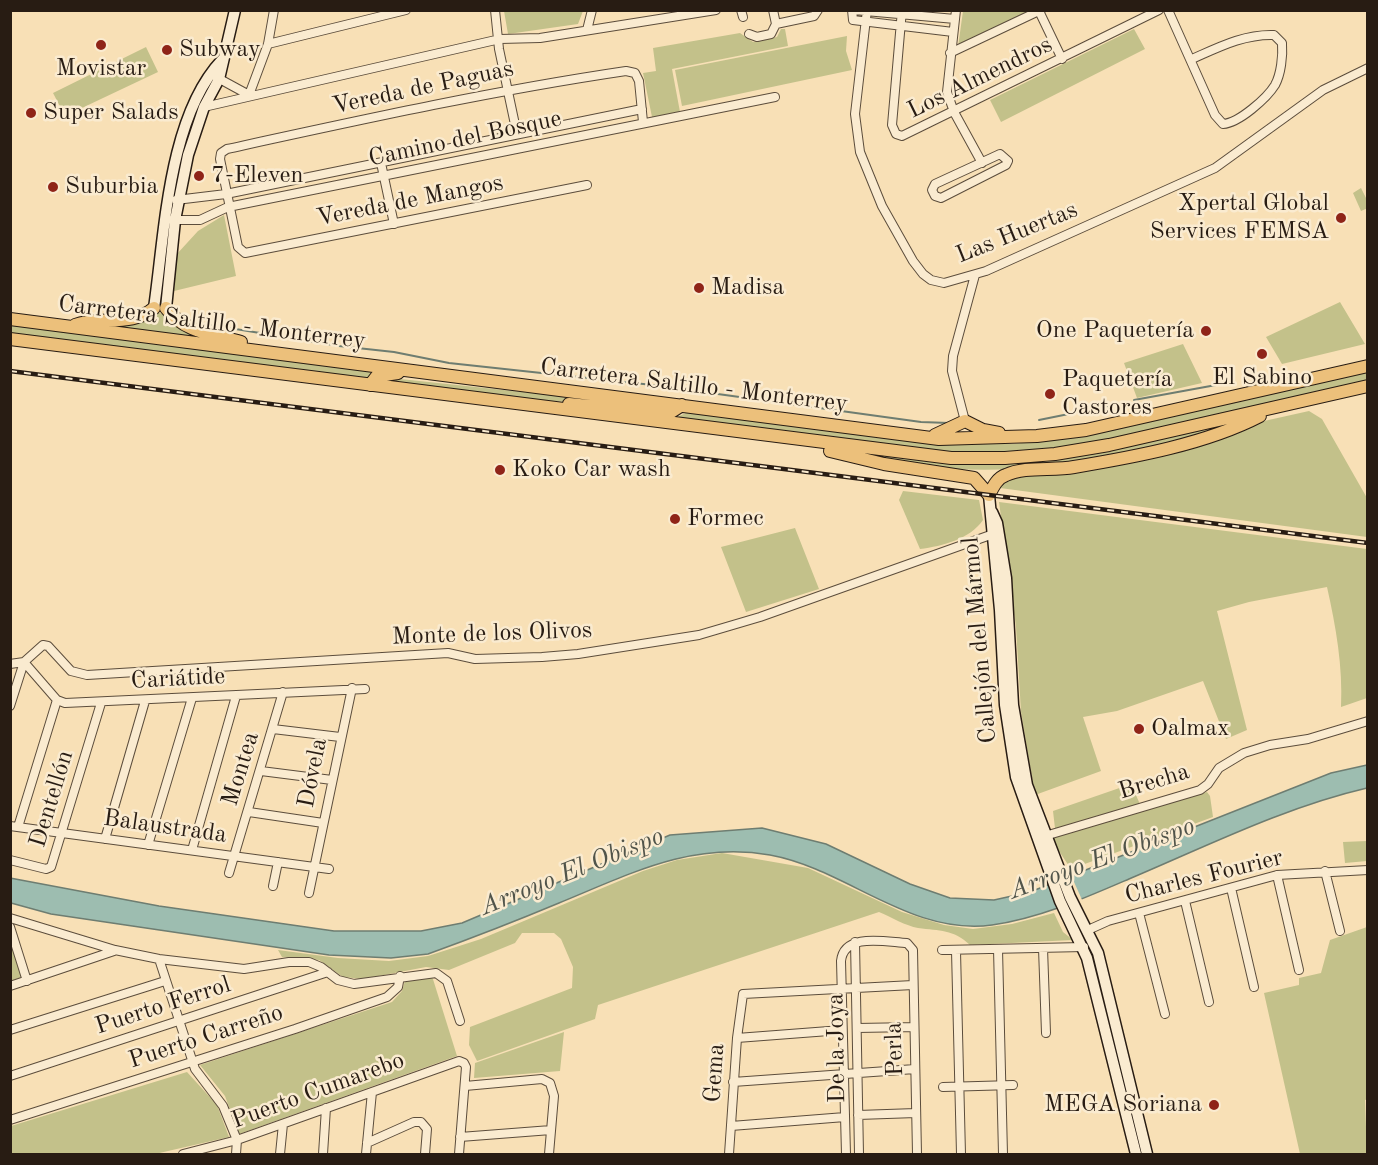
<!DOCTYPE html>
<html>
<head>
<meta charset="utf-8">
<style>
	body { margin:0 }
	#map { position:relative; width:1378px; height:1165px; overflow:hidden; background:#f8e0b6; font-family:"Old Standard TT",serif }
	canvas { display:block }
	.frame { position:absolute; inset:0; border:12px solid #281c13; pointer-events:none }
</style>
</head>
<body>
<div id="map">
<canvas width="1378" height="1165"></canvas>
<div class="frame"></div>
</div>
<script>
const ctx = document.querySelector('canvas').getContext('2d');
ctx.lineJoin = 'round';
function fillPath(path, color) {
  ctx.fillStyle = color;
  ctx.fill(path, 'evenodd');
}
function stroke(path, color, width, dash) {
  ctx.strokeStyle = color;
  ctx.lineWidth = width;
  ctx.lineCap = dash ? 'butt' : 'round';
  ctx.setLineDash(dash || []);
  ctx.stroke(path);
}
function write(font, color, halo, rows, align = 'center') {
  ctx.font = font + ' "Old Standard TT",serif';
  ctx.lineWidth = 5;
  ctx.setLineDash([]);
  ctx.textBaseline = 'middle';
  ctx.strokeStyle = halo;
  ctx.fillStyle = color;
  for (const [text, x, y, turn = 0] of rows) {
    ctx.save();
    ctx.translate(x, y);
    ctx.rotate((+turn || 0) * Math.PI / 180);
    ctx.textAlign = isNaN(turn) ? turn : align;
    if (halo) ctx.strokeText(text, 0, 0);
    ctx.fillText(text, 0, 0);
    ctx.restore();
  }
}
const green = new Path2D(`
	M504,11V10L583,11L578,24L508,34Z
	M963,11H1030L958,47Z
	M781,29H785L788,46L672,69L680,112L652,117L643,73L656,71L653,48L740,33L753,42L777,37Z
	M1134,29L1145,49L1001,122L990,100Z
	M847,36L846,51L852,70L682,106L675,70Z
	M146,47L158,72L65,116L53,93Z
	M1361,188L1367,200L1368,208L1361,211L1353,193Z
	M224,215L236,276L174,291L176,255L198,231Z
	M1340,302L1365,344L1282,364L1266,337Z
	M154,312L165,314L230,342L100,324Z
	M11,325L375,372L366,379L11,334Z
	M1183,344L1202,383L1137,398L1124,363Z
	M1367,371V381L1112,439L1044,451L962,455L675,418L690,411L932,442L1013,444L1059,439Z
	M391,378L673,408L535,400L387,382V379Z
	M1309,411L1322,419L1367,498V537L1000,488L1008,478Z
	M1236,423C1118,460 988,489 867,454L979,465L1055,461Z
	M903,491L979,500L983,520C970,539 943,546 920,549L899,500Z
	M999,502L1367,549V698L1341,707C1343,667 1336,627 1327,587L1249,602L1217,611L1247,730L1226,739L1203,681L1117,711L1083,717L1101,771L1035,795L1021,712L1016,627Z
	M795,528L819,589L746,612L721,547Z
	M1131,784L1143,811L1207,792L1210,796L1213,817L1071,869L1051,839L1056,837L1053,811Z
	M1367,841V861L1345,863L1343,842Z
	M722,853L808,868L902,912L944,925L973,929L1012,924L1054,913L1063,932L1073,940L970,945C953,929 940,931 918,928C906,926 891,917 879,912L598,1005L595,1019L477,1061L469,1045L470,1027L572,988L573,967L561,939L554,933H522L515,943L449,970L426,967L363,979L343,977L319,960L282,957L278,950L338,958L389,961L428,956L481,939L643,871L677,860Z
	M1367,927L1368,1099L1365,1100L1367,1154H1300L1264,993L1299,985V978L1321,973L1330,940Z
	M10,936L22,977L11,981H10Z
	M432,976L457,1056L239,1134L225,1096L200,1065L392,1002L402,991L405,981Z
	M564,1032L560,1071L474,1078L475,1063Z
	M187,1072L217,1105L229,1137L155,1154H11V1126Z`);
const water = new Path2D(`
	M1367,765V788C1285,807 1207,846 1129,879C1085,898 1040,918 992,925C910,936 847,869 770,855C692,841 630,874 559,903C516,921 472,938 428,954L391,958L329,955L51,914L11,903L10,878L159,906L334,931H421L462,923L670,835L762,828L826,844L910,884L950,898L994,900L1030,892L1331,773Z`);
const pier = new Path2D(`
	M1070,873L1083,902L1058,911L1048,882Z`);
const stream = new Path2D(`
	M193,322L339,346L394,352L449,363L671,387
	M696,391L921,422L949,423
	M1134,400L1227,383
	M1039,420L1123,403`);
const street = new Path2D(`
	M495,10L499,49L517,134
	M741,10L743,17
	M773,10L776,24
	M852,10L853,20L953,32
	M854,10L955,19
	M867,10L855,114L860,152L882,206L913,261L923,274L931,280L944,283L986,271L1215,168L1323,90L1368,68
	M902,10L892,125L896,134L902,136L1159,10
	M956,10L947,92L954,112L982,163
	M1168,10L1215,115L1223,124C1239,123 1267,98 1275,85C1281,74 1283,56 1282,43L1274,35C1244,34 1219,47 1192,59
	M1039,11L1062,59
	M587,30L592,10
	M749,34L757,37L771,34L776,24L814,16L818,10
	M268,44L406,10
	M950,53L1041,10
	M216,77L249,95
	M249,95L268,44L274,10
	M204,107L500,39L540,38L716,10
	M1000,154L1008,161L1006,165L941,198L935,196L932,190L935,184Z
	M381,163L394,224
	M587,185L245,253L238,247L220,159L221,153L227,149C360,120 491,91 626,71L635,73L639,81L643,122
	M176,200L226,194L642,109
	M172,220H200L228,207L775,97
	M965,421L952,371L953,356L975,275
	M10,664L24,662L57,700L65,703L365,689
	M10,706L24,662L43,645L48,646L71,671L87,675L448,653L475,659L542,657L578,654L699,635L760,617L996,533
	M273,729L340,737
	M261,771L332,780
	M249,812L323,823
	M10,826L329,869
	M18,827L57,700
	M1045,836L1200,790L1208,784L1219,768L1244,753L1270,745L1308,739L1368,721
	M105,839L145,701
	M148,845L192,698
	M192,850L236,696
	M10,860L46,869L51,867L101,703
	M1325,871L1340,931
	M229,873L283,692
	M1277,875L1299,970
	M273,886L278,862
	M1231,888L1254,987
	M309,893L352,688
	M1185,901L1209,1002
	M1139,913L1165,1014
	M10,918L115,950L159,959L244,969L289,962H309L321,967L338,980L354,984L436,973L447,981L460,1021
	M10,927L27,981
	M1088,930L1108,921L1277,875L1368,870
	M855,942L859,1154
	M1043,948L1046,1033
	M998,949L1003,1154
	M942,950L1084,947
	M956,951L961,1154
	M159,959L195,1069L223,1106L237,1140L236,1154
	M10,986L114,951
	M857,1028L914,1027
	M10,1030L165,981
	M737,1038L842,1030
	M10,1076L328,972
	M733,1082L915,1069
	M465,1086L542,1079L550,1083L554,1096L549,1154
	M943,1087L1013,1085
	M858,1115L916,1113
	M10,1120L295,1029L387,997L398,987L400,976
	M731,1126L845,1117
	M460,1137L551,1130
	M367,1143L414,1122H421L427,1129L425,1154
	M183,1154L237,1140L459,1061L464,1063L466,1067L459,1154
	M280,1154L283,1124
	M323,1154L326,1108
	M366,1154L372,1092
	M729,1154L737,1038L743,994L913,985
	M846,1154L841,961C844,932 886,942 907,943L913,950L917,1154`);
const secondary = new Path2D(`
	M154,308C165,233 168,117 222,60
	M166,308L175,220L188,155L204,107L219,79L235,10
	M989,495L1000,610L1005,705L1016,777L1060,901L1087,958L1136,1154
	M992,512L997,523L1006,578L1013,705L1027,785L1070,897L1098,953L1147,1154`);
const primary = new Path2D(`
	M166,308C185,333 213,334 241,342
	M10,319L939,439L1037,436L1086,430L1368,366
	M75,325C100,316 133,327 154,308
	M10,339L951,458H1005L1055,454L1109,445L1368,386
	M370,385L377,376L398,373
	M569,404L668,414L682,405
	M935,435L965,421L983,430L999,433
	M830,451L884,464L974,478L989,495C993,487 997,478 1006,475C1025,466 1053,471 1074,467C1134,457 1206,444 1260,416`);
const rail = new Path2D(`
	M10,371L1368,543`);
const markers = [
	[101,45,6,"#8f2418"],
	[167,50,6,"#8f2418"],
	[31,113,6,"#8f2418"],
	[199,176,6,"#8f2418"],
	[53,187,6,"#8f2418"],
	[1341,218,6,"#8f2418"],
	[699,288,6,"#8f2418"],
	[1206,331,6,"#8f2418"],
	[1262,354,6,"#8f2418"],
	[1050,394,6,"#8f2418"],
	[500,470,6,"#8f2418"],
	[675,519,6,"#8f2418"],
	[1139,729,6,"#8f2418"],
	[1214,1105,6,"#8f2418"]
];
const poiNames = [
	["Subway",179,50],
	["Movistar",101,69,"center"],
	["Super Salads",43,113],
	["7-Eleven",211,176],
	["Suburbia",65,187],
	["Xpertal Global",1329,204,"right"],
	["Services FEMSA",1329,232,"right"],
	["Madisa",711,288],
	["One Paquetería",1194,331,"right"],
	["El Sabino",1262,378,"center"],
	["Paquetería",1062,380],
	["Castores",1062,408],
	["Koko Car wash",512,470],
	["Formec",687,519],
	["Oalmax",1151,729],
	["MEGA Soriana",1202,1105,"right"]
];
const streetNames = [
	["Los Almendros",980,78,-26],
	["Vereda de Paguas",423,88,-12],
	["Camino del Bosque",465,139,-12],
	["Vereda de Mangos",410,201,-11],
	["Las Huertas",1017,233,-22],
	["Carretera Saltillo - Monterrey",212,323,7],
	["Carretera Saltillo - Monterrey",694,386,7],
	["Monte de los Olivos",492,634,-2],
	["Callejón del Mármol",980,640,-95],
	["Cariátide",178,679,-3],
	["Montea",241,769,-73],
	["Dóvela",313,773,-79],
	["Brecha",1154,782,-17],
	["Dentellón",52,799,-73],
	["Balaustrada",165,827,8],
	["Charles Fourier",1204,877,-14],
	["Puerto Ferrol",163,1006,-18],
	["Puerto Carreño",206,1037,-18],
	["De la Joya",837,1048,-91],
	["Perla",895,1049,-92],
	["Gema",715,1073,-86],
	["Puerto Cumarebo",318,1091,-20]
];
const waterNames = [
	["Arroyo El Obispo",1102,859,-20],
	["Arroyo El Obispo",572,872,-22]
];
fillPath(green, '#c3c18a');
fillPath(water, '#9dbdb0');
stroke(water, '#6e7d71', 1.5);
fillPath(pier, '#f8e0b6');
stroke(stream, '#6e7d71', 2);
stroke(street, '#5c4d3c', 10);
stroke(secondary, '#281c13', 13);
stroke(primary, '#281c13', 14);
stroke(street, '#faebd0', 8);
stroke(secondary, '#faebd0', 10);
stroke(primary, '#ecc07b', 12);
stroke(rail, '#281c13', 4.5);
stroke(rail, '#faebd0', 2, [7]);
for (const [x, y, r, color] of markers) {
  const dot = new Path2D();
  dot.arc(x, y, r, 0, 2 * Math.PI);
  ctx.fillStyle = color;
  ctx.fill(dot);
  stroke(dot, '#faebd0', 2);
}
write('24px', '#281c13', '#faebd0', poiNames, 'left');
write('24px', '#281c13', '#faebd0', streetNames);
write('italic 26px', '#51544a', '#faebd0', waterNames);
</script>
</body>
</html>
